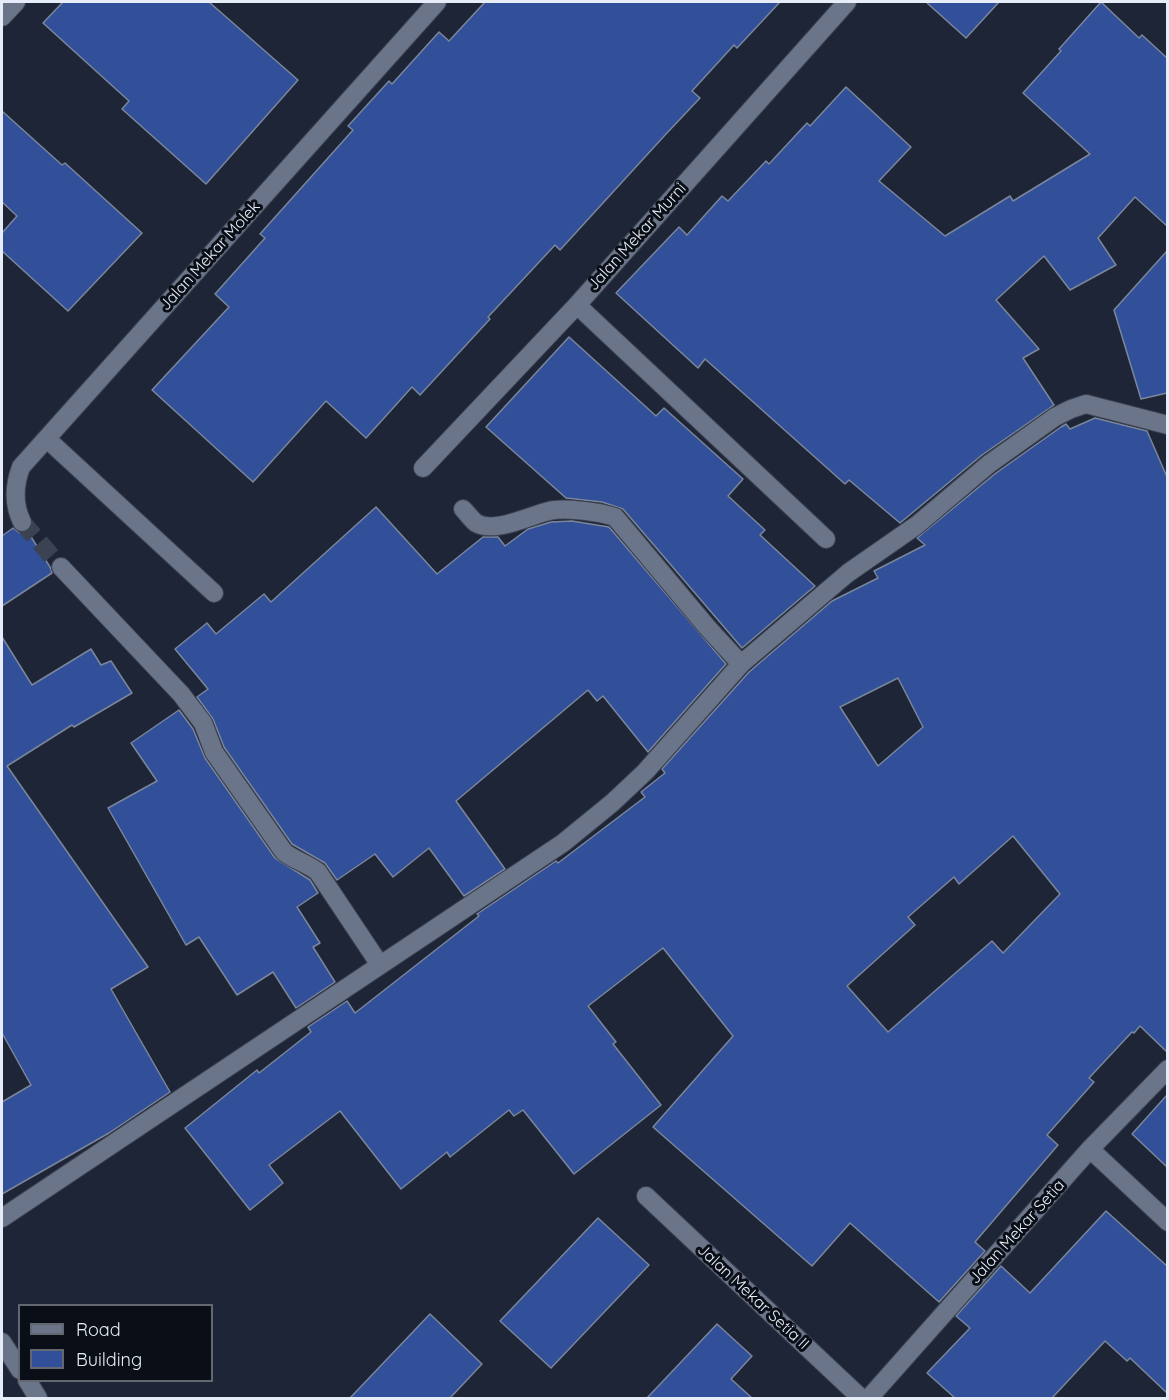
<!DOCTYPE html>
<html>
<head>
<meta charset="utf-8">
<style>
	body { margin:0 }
	#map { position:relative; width:1169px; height:1400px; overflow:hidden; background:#1d2536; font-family:Quicksand,sans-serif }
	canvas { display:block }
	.frame { position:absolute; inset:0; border:3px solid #e7edf8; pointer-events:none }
	.legend { position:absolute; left:18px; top:1304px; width:195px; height:78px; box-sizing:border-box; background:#0a0e16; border:2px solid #626770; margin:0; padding:8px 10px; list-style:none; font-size:18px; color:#e7edf8 }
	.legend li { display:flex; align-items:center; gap:12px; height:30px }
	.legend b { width:30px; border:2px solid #626770 }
</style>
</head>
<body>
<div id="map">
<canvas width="1169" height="1400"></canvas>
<div class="frame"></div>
<ul class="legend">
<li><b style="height:8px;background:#6b758a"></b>Road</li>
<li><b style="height:16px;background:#315099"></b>Building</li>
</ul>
</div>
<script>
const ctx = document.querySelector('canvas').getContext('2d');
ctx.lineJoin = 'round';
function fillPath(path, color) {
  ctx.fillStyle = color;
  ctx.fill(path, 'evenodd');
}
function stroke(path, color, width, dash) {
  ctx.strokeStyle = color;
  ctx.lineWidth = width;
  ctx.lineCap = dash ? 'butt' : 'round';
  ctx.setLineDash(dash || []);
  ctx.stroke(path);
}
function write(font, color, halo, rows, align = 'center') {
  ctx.font = font + ' Quicksand,sans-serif';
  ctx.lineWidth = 6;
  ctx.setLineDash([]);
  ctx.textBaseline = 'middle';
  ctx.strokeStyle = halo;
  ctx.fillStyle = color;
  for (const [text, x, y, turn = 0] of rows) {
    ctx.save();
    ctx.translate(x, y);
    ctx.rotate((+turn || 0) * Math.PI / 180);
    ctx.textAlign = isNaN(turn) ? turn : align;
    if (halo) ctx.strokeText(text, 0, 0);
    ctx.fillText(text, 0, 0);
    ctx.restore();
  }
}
const building = new Path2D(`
	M63,2H209L298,80L206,184L122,109L129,101L43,23Z
	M485,2H780L737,48L734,45L692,91L700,98L666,134L560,250L555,245L488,317L490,319L420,395L412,387L366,438L326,401L253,482L152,390L229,307L215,294L265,238L260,234L353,130L348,126L389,81L392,84L439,32L449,41Z
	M926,2H999L966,38Z
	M1101,2L1139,38L1142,35L1167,58V226L1135,197L1098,238L1116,265L1070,290L1044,256L996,300L1039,349L1023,358L1054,405L982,455L900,523L849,480L845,484L705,359L698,368L616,293L679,227L687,235L722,196L728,201L766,161L769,164L807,123L810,126L846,87L911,147L879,181L945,236L1010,196L1013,201L1090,154L1023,93L1061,51L1059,49Z
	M2,111L62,165L65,163L142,233L68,311L2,251V233L17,216L2,202Z
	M1167,251V393L1141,399L1114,310Z
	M569,337L656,416L664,408L743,479L728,496L765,530L760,535L815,586L742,648L623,509L602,502L566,498L486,427Z
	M1095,418L1147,431L1167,477V1052L1140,1026L1134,1033L1132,1032L1089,1078L1094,1082L1047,1135L1058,1145L975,1242L985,1251L939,1302L850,1223L812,1266L653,1127L733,1036L663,948L588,1006L616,1042L613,1044L661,1105L574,1174L523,1110L514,1116L509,1110L450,1157L447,1152L401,1189L340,1111L269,1165L283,1183L250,1210L185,1128L257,1070L259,1073L311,1032L308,1027L347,1001L355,1013L479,916L477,914L556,861L558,863L645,797L641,792L665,773L662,769L749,672L832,601L878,578L874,571L925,545L917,538L996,473L1061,427L1066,424L1070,429ZM898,678L923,727L878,766L840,707ZM1013,836L1060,894L1003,953L992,941L888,1032L847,986L915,925L908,917L954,877L959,884Z
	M376,507L437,574L483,537H498L505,546L528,529L551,522L572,521L609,527L726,664L648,752L603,696L597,701L588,690L456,801L505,869L464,896L429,848L393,877L375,854L337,880L325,863L292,844L224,747L213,719L197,697L208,689L175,649L207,623L216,634L264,594L271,602Z
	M13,528L20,533L28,532L50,567L52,573L2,606V536Z
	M2,637L32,685L91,649L101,665L111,661L132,693L74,727L72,725L7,766L148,967L111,989L170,1092L109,1133L2,1194V1102L31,1085L2,1033Z
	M179,710L193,729L205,758L275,858L310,880L318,893L297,907L320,943L313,947L335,982L296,1008L273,972L237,995L199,937L186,945L108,808L157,781L131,743Z
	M1167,1095V1167L1132,1134Z
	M1106,1211L1167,1266V1393L1130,1358L1127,1361L1105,1341L1052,1398H955L927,1373L970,1328L956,1316L1001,1266L1030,1293Z
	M598,1218L649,1265L551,1368L500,1321Z
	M430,1314L482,1364L450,1398H350Z
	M717,1324L752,1356L731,1379L752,1398H647Z`);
const minorTunnel = new Path2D(`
	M22,522L61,567`);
const minor = new Path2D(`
	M2,17L16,2
	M577,305L826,539
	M47,439L214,593
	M423,468L577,305L847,2
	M463,509C467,513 471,519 476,523C495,534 531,515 549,511C564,507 600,512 615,517L707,627L741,664
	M22,522C13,504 14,486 21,467L437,2
	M61,567L181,694L203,723L214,752L284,852C295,861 307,863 318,872L380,965
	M1090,1149L1168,1222
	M646,1196L861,1398
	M2,1218L563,843L612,803L645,772L741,664L848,573L917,525L989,464L1055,417L1071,409L1086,404L1168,425
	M2,1342L20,1370
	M27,1380L38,1398
	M869,1398L1090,1149L1168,1069`);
const streetNames = [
	["Jalan Mekar Murni",637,237,-48],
	["Jalan Mekar Molek",210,256,-48],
	["Jalan Mekar Setia",1017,1232,-48],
	["Jalan Mekar Setia II",753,1297,43]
];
fillPath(building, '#315099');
stroke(building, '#7c869b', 1.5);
stroke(minorTunnel, '#3b4353', 18, [18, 9]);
stroke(minor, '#3d4352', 20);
stroke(minor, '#6b758a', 18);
write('16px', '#e7edf8', '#0a0e16', streetNames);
</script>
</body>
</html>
